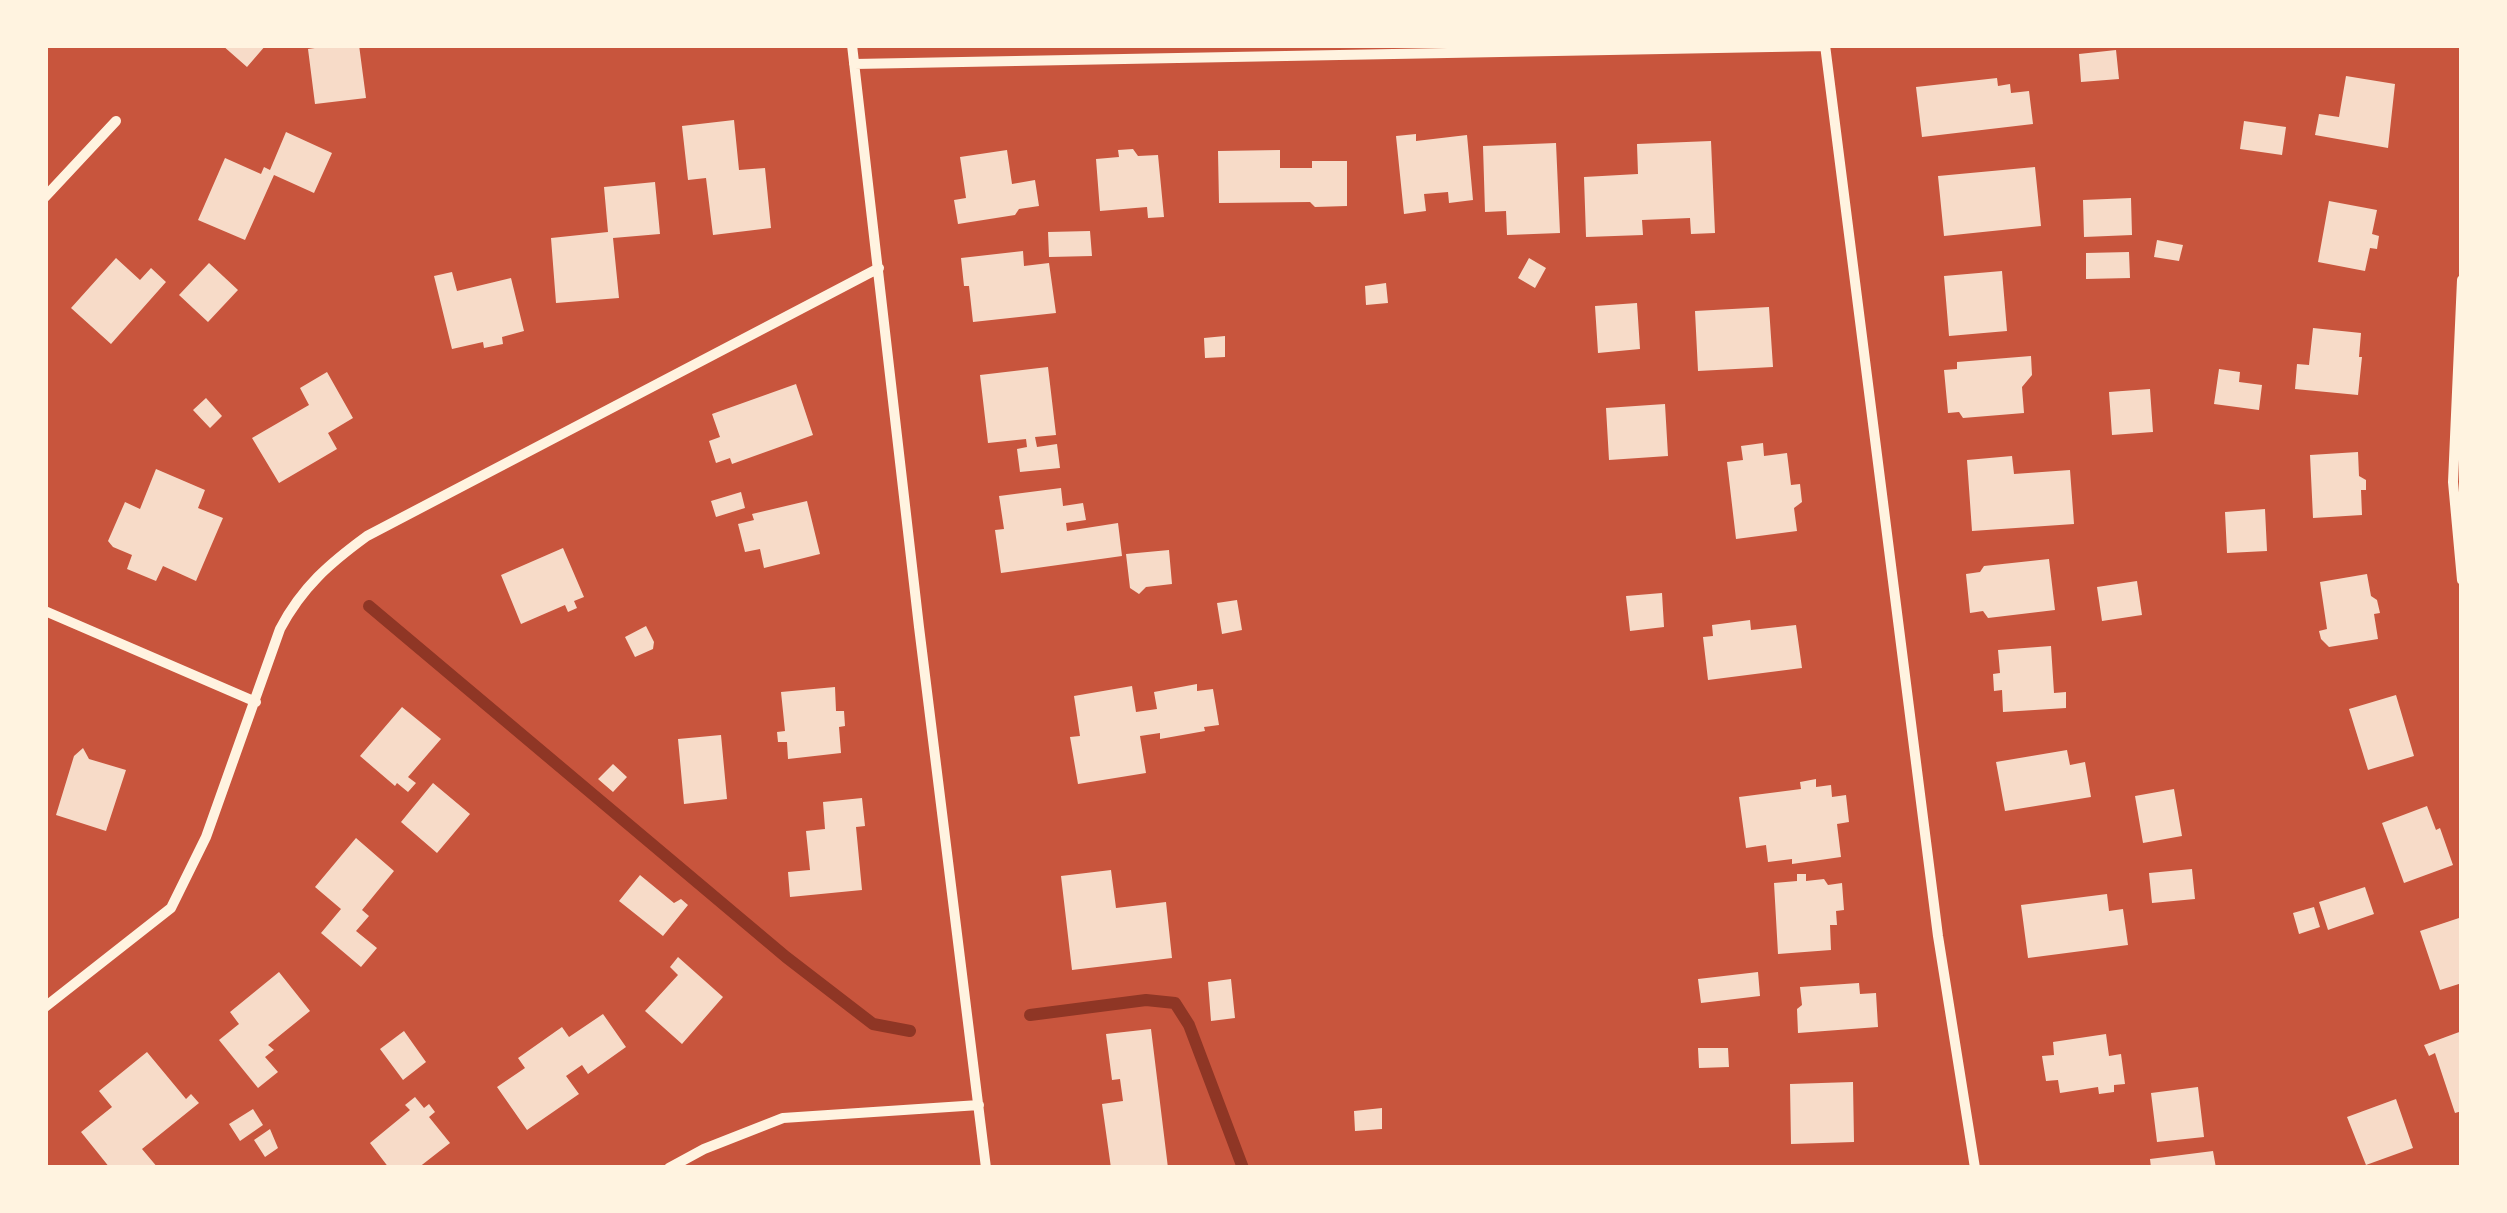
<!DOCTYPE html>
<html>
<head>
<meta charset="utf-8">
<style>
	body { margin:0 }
	#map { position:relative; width:2507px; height:1213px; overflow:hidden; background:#c8553d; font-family:"DM Sans",sans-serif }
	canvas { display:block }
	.frame { position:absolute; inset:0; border:48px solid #fff3e0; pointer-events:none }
</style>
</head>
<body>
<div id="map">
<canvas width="2507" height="1213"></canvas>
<div class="frame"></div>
</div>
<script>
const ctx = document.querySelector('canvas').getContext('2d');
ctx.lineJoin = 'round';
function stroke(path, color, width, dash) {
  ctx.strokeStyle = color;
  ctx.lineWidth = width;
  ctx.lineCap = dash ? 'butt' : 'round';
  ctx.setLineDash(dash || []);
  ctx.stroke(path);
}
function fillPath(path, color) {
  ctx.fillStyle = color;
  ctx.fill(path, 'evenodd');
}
const stream = new Path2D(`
	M369,606L786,957L873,1024L910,1031
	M1030,1015L1146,1000L1175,1003L1189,1025L1243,1168`);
const building = new Path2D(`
	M222,45H266L247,67Z
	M335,45H359L366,98L315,104L308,49Z
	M2116,50L2119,79L2081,82L2079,54Z
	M2346,76L2395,84L2388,148L2315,135L2319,114L2339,117Z
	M1997,78L1998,86L2010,84L2011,93L2029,91L2033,124L1922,137L1916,87Z
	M734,120L739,170L765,168L771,228L713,235L706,178L688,180L682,126Z
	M2244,121L2286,127L2282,155L2240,149Z
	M286,132L332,153L314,193L274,175L245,240L198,220L225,158L261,174L264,167L270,170Z
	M1416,134V141L1467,135L1473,200L1449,203L1448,192L1424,194L1426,211L1404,214L1396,136Z
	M1711,141L1715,233L1691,234L1690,218L1642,220L1643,235L1586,237L1584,177L1638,174L1637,144Z
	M1556,143L1560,233L1507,235L1506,211L1485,212L1483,146Z
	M1133,149L1138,156L1158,155L1164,217L1148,218L1147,207L1100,211L1096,159L1119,157L1118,150Z
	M1007,150L1012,184L1035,180L1039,206L1019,209L1015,215L958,224L954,200L966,198L960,157Z
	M1280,150V168H1312V161H1347V206L1315,207L1310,202L1219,203L1218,151Z
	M2035,167L2041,226L1944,236L1938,176Z
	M655,182L660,234L613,238L619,298L556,303L551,238L608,232L604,187Z
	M2131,198L2132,235L2084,237L2083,200Z
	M2329,201L2377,210L2372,234L2379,236L2377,249L2370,248L2365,271L2318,262Z
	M1090,231L1092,256L1049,257L1048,232Z
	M2157,240L2183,245L2179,261L2154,257Z
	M1023,251L1024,266L1049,263L1056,313L973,322L969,286H964L961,258Z
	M2129,252L2130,278L2086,279V253Z
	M116,258L140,280L151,268L166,282L111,344L71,308Z
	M1529,258L1546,268L1535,288L1518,278Z
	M209,263L238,290L208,322L179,295Z
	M2002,271L2007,331L1949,336L1944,276Z
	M452,272L457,291L511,278L524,331L502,337L503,344L484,348L483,342L452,349L434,276Z
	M1386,283L1388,303L1366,305L1365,286Z
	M1637,303L1640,349L1598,353L1595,306Z
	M1769,307L1773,367L1698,371L1695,311Z
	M2313,328L2361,333L2359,357H2362L2358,395L2295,389L2297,364L2309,365Z
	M1225,336V357L1205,358L1204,338Z
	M2031,356L2032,375L2022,387L2024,413L1963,418L1959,412L1948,413L1944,370L1957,369V362Z
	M1048,367L1056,435L1035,437L1037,447L1057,444L1060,468L1020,472L1017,449L1027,447L1026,439L988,443L980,375Z
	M2219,369L2240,372L2239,382L2262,385L2259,410L2214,404Z
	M327,372L353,418L328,433L337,449L279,483L252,438L309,405L300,388Z
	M796,384L813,435L732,464L730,458L716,463L709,441L720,437L712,414Z
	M2150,389L2153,432L2112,435L2109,392Z
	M206,398L222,416L210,428L193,410Z
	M1665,404L1668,456L1609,460L1606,408Z
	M1763,443L1764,456L1787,453L1791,485L1800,484L1802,502L1794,508L1797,531L1736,539L1727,462L1743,460L1741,446Z
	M2358,452L2359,476L2366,480V490H2361L2362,515L2313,518L2310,455Z
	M2012,456L2014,474L2070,470L2074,524L1972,531L1967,460Z
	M156,469L205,490L198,508L223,518L196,581L163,566L156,581L127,569L132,555L113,547L108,541L125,502L140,509Z
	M1061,488L1063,506L1083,503L1086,520L1066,523L1067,531L1118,523L1122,556L1001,573L995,530L1004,529L999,496Z
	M741,492L745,508L716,517L711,501Z
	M807,501L820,554L764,568L760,549L745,552L738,524L754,520L752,514Z
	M2265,509L2267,551L2227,553L2225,512Z
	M563,548L584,597L574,601L577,608L568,612L565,605L521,624L501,575Z
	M1169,550L1172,584L1146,587L1139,594L1130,588L1126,554Z
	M2049,559L2055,610L1988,618L1983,611L1970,613L1966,574L1980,572L1984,566Z
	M2367,574L2371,596L2377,600L2380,613L2374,614L2378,639L2329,647L2321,639L2319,631L2327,629L2320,582Z
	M2137,581L2142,615L2102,621L2097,587Z
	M1662,593L1664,627L1630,631L1626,596Z
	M1237,600L1242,630L1222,634L1217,603Z
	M1750,620L1751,630L1796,625L1802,668L1708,680L1703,637L1713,636L1712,625Z
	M646,626L654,642L653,649L635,657L625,637Z
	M2051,646L2054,693L2066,692V708L2003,712L2002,690L1994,691L1993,674L2000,673L1998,650Z
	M1197,684V691L1213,689L1219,725L1204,727L1205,731L1160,739V733L1140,736L1146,773L1078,784L1070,737L1080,736L1074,696L1132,686L1136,712L1157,709L1154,692Z
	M835,687L836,711H844L845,726L839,727L841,753L788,759L787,742H778L777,732L785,731L781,692Z
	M2396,695L2414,756L2368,770L2349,709Z
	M402,707L441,739L408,777L416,783L408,792L397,783L395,786L360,756Z
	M721,735L727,799L684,804L678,739Z
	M83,748L89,759L126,770L106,831L56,815L74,756Z
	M2067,750L2070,765L2085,762L2091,797L2005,811L1996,762Z
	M613,764L627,777L613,792L598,779Z
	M1816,779V787L1831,785L1832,797L1846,795L1849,822L1837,824L1841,857L1792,864V859L1768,862L1766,845L1746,848L1739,797L1801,789L1800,782Z
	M433,783L470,814L437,853L401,822Z
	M2174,789L2182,836L2143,843L2135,796Z
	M862,798L865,826L856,827L862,890L790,897L788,872L810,870L806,831L825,829L823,802Z
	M2427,806L2436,830L2440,828L2453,865L2404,883L2382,823Z
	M356,838L394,871L362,910L369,916L356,931L377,948L361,967L321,933L341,909L315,887Z
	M2192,869L2195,899L2152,903L2149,873Z
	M1111,870L1116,908L1166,902L1172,958L1072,970L1061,876Z
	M1797,874H1806V881L1824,879L1828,885L1842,883L1844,910L1836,911L1837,925H1830L1831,950L1778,954L1774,883L1797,881Z
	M640,875L674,903L681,899L688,905L663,936L619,901Z
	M2365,887L2374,914L2328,930L2319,902Z
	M2107,894L2109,911L2123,909L2128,945L2028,958L2021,905Z
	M2314,907L2320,927L2299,934L2293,913Z
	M2462,917V983L2440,990L2420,931Z
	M678,957L723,997L682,1044L645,1011L678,975L670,967Z
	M279,972L310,1011L268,1045L274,1050L265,1057L278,1072L258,1088L219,1040L239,1024L230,1012Z
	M1758,972L1760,996L1701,1003L1698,979Z
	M1231,979L1235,1018L1211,1021L1208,982Z
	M1859,983L1860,994L1876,993L1878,1027L1798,1033L1797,1009L1802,1005L1800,987Z
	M603,1014L626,1047L588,1074L582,1065L566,1076L579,1094L527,1130L497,1087L525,1068L518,1058L562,1027L569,1037Z
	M1151,1029L1168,1168H1111L1102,1104L1123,1101L1120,1079L1112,1080L1106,1034Z
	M404,1031L426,1062L403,1080L380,1049Z
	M2462,1031V1111L2455,1113L2435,1053L2429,1056L2424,1045Z
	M2106,1034L2109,1056L2121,1054L2125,1084L2114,1085V1092L2099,1094L2098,1087L2060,1093L2058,1080L2046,1081L2042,1056L2054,1055L2053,1042Z
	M1698,1048H1728L1729,1067L1699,1068Z
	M147,1052L186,1099L191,1094L199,1103L142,1149L158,1168H110L81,1132L112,1107L99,1091Z
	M1853,1082L1854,1142L1791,1144L1790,1084Z
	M2198,1087L2204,1137L2157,1142L2151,1093Z
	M415,1097L424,1108L429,1104L435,1112L429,1117L450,1143L418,1168H389L370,1143L410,1110L405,1105Z
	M2396,1099L2413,1148L2366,1165L2347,1117Z
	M1382,1108V1129L1355,1131L1354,1111Z
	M253,1109L263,1125L240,1141L229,1124Z
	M270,1129L278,1148L265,1157L254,1140Z
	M2213,1151L2216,1168H2151L2150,1159Z`);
const minor = new Path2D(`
	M852,45L919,627L986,1168
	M1825,45L1938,936L1975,1168
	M854,64L1825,46
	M45,197L116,121
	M2462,280L2453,482L2462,580
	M45,611L256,702
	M45,1007L171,908L206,837L280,629C302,587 330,563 367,536L879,268
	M669,1168L704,1149L783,1118L979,1105`);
stroke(stream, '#8f3625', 12);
fillPath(building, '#f7dbc8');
stroke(minor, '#fff3e0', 10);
</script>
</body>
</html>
